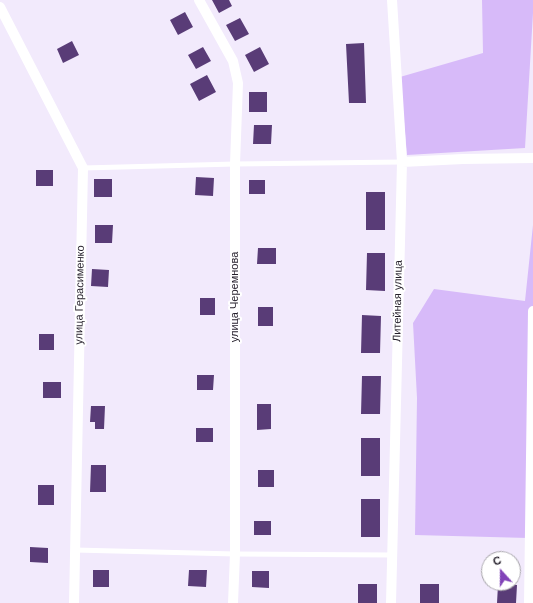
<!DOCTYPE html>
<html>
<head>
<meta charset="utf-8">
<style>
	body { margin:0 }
	#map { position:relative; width:533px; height:603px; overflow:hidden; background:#f2eafc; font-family:Arial,sans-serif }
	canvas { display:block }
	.north { position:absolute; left:481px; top:551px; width:40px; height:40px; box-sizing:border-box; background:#fff; border:1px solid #a7a5aa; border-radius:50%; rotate:339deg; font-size:11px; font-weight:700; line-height:16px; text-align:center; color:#241f2a }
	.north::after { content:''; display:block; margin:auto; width:14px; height:18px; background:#8143b8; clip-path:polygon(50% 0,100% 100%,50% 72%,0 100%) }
</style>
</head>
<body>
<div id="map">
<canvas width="533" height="603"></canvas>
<div class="north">С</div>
</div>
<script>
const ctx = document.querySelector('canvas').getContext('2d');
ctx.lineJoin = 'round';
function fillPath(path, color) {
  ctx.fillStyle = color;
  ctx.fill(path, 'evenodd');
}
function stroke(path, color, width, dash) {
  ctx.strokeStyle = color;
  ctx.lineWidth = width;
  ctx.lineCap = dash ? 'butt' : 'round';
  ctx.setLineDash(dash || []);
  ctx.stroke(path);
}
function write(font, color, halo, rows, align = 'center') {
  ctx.font = font + ' Arial,sans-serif';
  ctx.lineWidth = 4;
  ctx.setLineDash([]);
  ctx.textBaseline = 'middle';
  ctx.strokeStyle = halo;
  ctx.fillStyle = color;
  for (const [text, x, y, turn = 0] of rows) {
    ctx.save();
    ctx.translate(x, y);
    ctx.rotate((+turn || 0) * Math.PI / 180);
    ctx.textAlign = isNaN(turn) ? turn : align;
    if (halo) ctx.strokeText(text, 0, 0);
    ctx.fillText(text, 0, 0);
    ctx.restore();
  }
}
const green = new Path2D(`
	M482,0H533V13L525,148L407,155L400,77L483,53Z
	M533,225V535L528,538L415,535L417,398L413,323L434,289L525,301Z`);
const building = new Path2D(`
	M212,0H229L232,6L219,13Z
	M185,12L193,27L178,35L170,20Z
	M240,18L249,34L235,41L226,25Z
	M72,41L79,55L63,63L57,49Z
	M364,43L366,103H349L346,44Z
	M203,47L211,61L196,69L188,55Z
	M260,47L269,64L254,72L245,55Z
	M207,75L216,92L199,101L190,84Z
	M249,92H267V112H249Z
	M254,125H272L271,144H253Z
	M36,170H53V186H36Z
	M196,177L214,178L213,196L195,195Z
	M94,179H112V197H94Z
	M249,180H265V194H249Z
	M366,192H385V230H366Z
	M95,225H113L112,243H95Z
	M258,248H276V264H257Z
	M367,253H385V291L366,290Z
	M92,269L109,270L108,287L91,286Z
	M200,298H215V315H200Z
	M258,307H273V326H258Z
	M362,315L381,316L380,353H361Z
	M39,334H54V350H39Z
	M197,375H214L213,390H197Z
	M362,376H381L380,414H361Z
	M43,382H61V398H43Z
	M257,404H271V429L257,430Z
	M91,406H105L104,429H95V422H90Z
	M196,428H213V442H196Z
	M361,438H380V476H361Z
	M91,465H106V492H90Z
	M258,470H274V487H258Z
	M38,485H54V505H38Z
	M361,499H380V537H361Z
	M254,521H271V535H254Z
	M30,547L48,548V563L30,562Z
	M93,570H109V587H93Z
	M189,570H207L206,587L188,586Z
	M252,571H269V588L252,587Z
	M358,584H377V603H358Z
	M420,584H439V603H420Z
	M498,585H517L516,603H497Z`);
const service = new Path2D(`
	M83,168L235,164L402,162
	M75,550L235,554L392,555`);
const minor = new Path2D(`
	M199,0L233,61L238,83L235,164V554L233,603
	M0,7L83,168L74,603
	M402,162L463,159L533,158
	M391,603L402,162L392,0
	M529,603L533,311`);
const streetNames = [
	["улица Герасименко",80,295,-89],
	["улица Черемнова",235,297,-90],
	["Литейная улица",398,301,-89]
];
fillPath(green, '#d7baf9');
fillPath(building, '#593c77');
stroke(service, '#fff', 5);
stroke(minor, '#fff', 10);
write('11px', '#241f2a', '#fff', streetNames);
</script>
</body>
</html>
